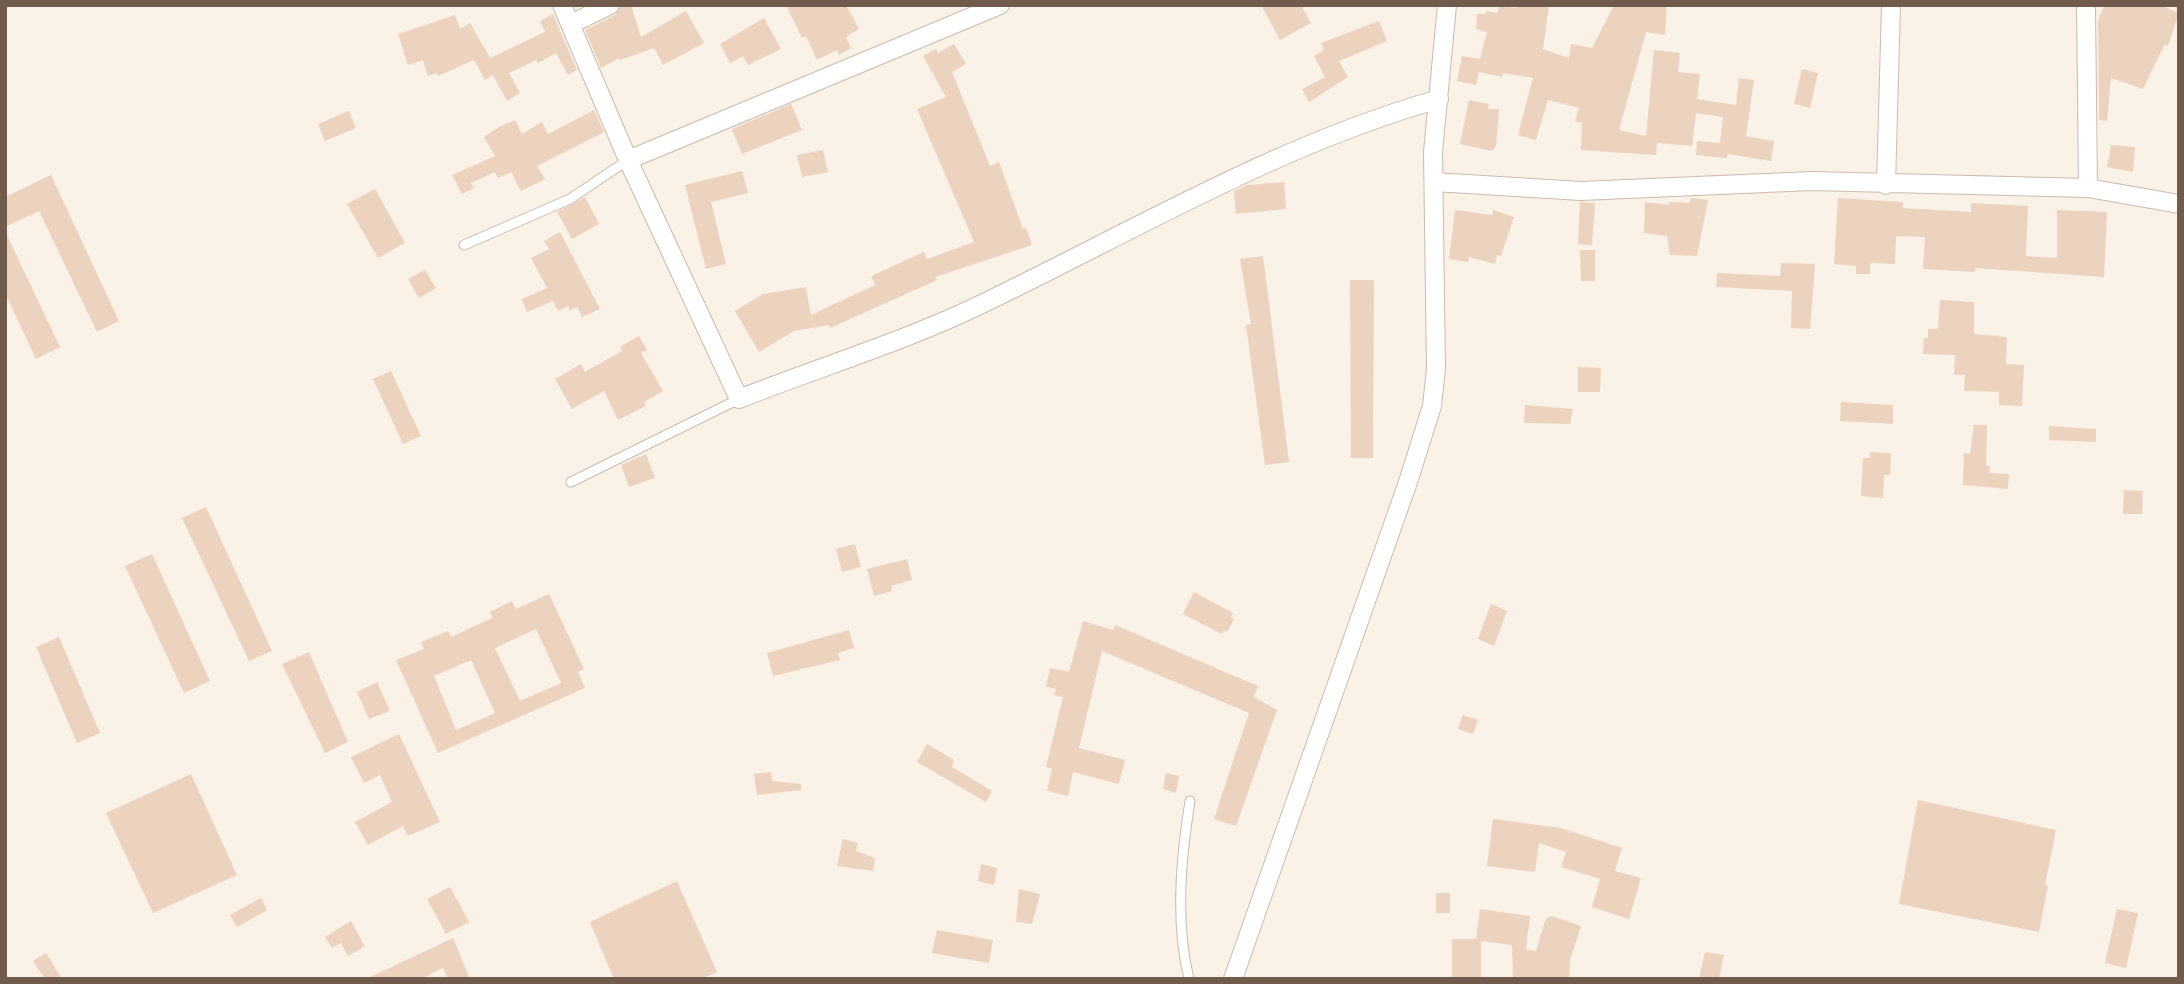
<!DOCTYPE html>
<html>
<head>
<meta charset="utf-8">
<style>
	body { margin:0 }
	#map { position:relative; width:2184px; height:984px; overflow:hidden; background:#faf2e6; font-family:Helvetica,sans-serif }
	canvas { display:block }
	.frame { position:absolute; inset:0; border:7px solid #705b4d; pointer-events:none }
</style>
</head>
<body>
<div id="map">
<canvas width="2184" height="984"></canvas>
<div class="frame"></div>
</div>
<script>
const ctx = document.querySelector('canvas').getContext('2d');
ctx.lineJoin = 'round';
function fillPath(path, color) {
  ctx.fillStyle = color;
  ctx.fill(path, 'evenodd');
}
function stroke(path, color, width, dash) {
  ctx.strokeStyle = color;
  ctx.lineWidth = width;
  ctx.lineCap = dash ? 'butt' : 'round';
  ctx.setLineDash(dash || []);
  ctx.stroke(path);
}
const building = new Path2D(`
	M621,5H631L641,37L686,11L704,43L663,65L654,48L620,60L619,58L601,68L585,30L615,15Z
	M786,5H846L859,29L846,37L851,48L839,55L837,50L817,60L806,36L802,38Z
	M1261,5H1301L1311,23L1280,40Z
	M1516,5H1549L1543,49L1569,58L1571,44L1592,48L1614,5H1667L1665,35L1646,32L1619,130L1646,136L1654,50L1680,53L1678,72L1700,74L1697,99L1736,105L1739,78L1754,80L1746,136L1774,141L1771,161L1728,154L1727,158L1696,155L1697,141L1720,143L1723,117L1696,113L1692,146L1657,143L1656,155L1581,150L1582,123L1575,121L1579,108L1548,100L1536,140L1518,135L1533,78L1503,73L1502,77L1479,72L1476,85L1457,81L1462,56L1480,59L1487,32L1476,29L1477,14H1486V11L1498,13L1499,6L1516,8Z
	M2105,5H2160L2179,13L2168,46L2165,44L2143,89L2111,78L2107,121L2099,120L2098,20Z
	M553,14L577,70L568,75L556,53L538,63L536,60L509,73L520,93L507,101L493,75L485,80L474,60L438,76L437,73L428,76L423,60L408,65L398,34L455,15L460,29L470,23L490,58L545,32L540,21Z
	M764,18L781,49L748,65L743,56L730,63L720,44Z
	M1379,21L1387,41L1339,61L1348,77L1309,102L1302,89L1325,77L1314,56L1324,50L1321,43Z
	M954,44L966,64L952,72L990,166L999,162L1023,229L1026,228L1032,245L935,277L937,280L830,328L828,325L794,331L759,352L735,311L763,294L806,287L811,315L875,285L871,276L924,252L927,259L974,242L917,109L946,97L923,56L936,49L938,53Z
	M1802,69L1818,73L1810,108L1794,104Z
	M1469,100L1489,104L1488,109H1499L1496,146L1492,151L1460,144Z
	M791,104L802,130L742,154L732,129Z
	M594,110L604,132L537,166L545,179L521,191L511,172L498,178L495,172L471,183L474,188L462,194L452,175L495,156L484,137L499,127L515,120L522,134L542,122L548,134Z
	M349,111L356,128L325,141L318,124Z
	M2111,145L2135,147L2133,172L2107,167Z
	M823,150L828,172L802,177L797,155Z
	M742,171L748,193L711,202L726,264L706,269L685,185Z
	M51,175L119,321L97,332L39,211L5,227V197Z
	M1284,182L1286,209L1236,214L1234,191L1247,185Z
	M375,189L405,243L378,258L347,204Z
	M585,197L599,224L572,239L557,212Z
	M1691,198L1708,200L1697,256L1670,255L1667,236L1644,233L1645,202L1669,205V202L1690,203Z
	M1838,198L1903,202V208L1971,212V203L2028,206L2026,256L2057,258V210L2107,212L2104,277L1975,268V272L1923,269L1925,237L1896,236L1895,264L1870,263V274H1856V266L1834,264Z
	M1580,202L1595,203L1592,245L1578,244Z
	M1455,210L1492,215L1493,210L1514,217L1501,256L1497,255L1495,264L1469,257L1468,262L1449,259Z
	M5,231L60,347L36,359L5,293Z
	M560,232L600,309L582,317L577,307L570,311L568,306L558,311L553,301L527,312L522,299L547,288L531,258L549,249L544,241Z
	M1580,250H1595V281H1581Z
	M1263,256L1289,462L1265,465L1246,325L1251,324L1240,259Z
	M1781,263L1815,264L1810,329L1791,328L1792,291L1716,287L1717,273L1780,276Z
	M425,270L436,288L419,298L408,279Z
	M1350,280H1374L1373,458H1351Z
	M1940,300L1974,302V334L2007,337L2006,364L2024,365L2022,406L1999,405V392L1964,391L1965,375H1954L1955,355L1923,354L1924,338H1928V329H1938Z
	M639,336L647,350L641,353L663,391L644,402L646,406L618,420L604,391L572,409L555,379L581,364L585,372L622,351L620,347Z
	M1578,367L1601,368L1600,392H1578Z
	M391,371L421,436L403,444L373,379Z
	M1841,402L1893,405V424L1840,421Z
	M1525,405L1573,409L1570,424L1524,423Z
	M1974,425H1987L1986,466H1990L1989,473L2009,474L2008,489L1963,485L1964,453L1970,454Z
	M2049,426L2096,429V442L2049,440Z
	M1870,452L1891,453L1890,475H1884L1883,498L1861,496L1863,458H1870Z
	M646,454L655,478L629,487L621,465Z
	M2124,490L2143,491L2142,514H2123Z
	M206,507L272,651L249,661L182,518Z
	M855,544L861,567L842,572L836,549Z
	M152,554L210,681L184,693L125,566Z
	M907,559L912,580L891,586L892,591L874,596L867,569Z
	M1194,592L1233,613L1231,617L1234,619L1227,632L1224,630L1222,634L1183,614Z
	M549,594L584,669L578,672L585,688L438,753L396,660L424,649L421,642L448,631L451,637L492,618L490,612L512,601L516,609ZM536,629L561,683L520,701L495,648ZM471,660L495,713L456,730L434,676Z
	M1491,604L1507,611L1494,646L1478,639Z
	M1083,621L1113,630L1115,625L1258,686L1254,697L1277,710L1236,826L1214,819L1249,713L1102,651L1079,748L1125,760L1119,784L1073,772L1068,796L1047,791L1052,769L1046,767L1063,697L1054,695L1056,689L1046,687L1050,668L1069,672Z
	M849,630L854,648L838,653L840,660L773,676L767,653Z
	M59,637L100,733L77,743L36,647Z
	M309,652L348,742L325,753L282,664Z
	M377,682L390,711L369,719L357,692Z
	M1463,715L1478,720L1473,734L1458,729Z
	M399,734L440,822L408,836L403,826L368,845L355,822L392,802L380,775L364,783L351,757Z
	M927,744L954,760L952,767L992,791L986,802L917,762Z
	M771,772L772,781L801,784V790L757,795L754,774Z
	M1166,773L1179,776L1176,793L1163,789Z
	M191,774L237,875L153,913L106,813Z
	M1918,800L2056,830L2045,885L2048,886L2039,932L1899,904Z
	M1493,819L1561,828L1622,848L1615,871L1641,878L1629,919L1592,907L1600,879L1561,867L1566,852L1539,843L1535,872L1487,866Z
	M843,839L858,843L856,851L875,858L873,871L837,866Z
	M981,864L997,868L994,885L978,881Z
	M677,881L717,972L702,979H614L590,922Z
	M450,887L469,922L446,934L427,899Z
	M1019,889L1040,894L1032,924L1016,922Z
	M1436,893H1450V913H1436Z
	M261,898L267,910L237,927L230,915Z
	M1480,909L1530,916L1526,949L1536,951L1546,918L1552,916L1581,926L1570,960L1569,979H1513L1512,945L1481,941V979H1452V939H1476Z
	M2117,909L2138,913L2126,968L2105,963Z
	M351,921L365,946L348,956L341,943L332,948L325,937Z
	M937,930L993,940L989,963L932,953Z
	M453,938L470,979H448L443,968L421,979H366Z
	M1705,952L1724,955L1719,979H1699Z
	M46,953L62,979H45L33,961Z`);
const lane = new Path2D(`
	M464,245L570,199L628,160
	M571,482L739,399
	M1189,979C1175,922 1181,858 1190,801`);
const street = new Path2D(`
	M562,5L628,160L739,399C822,366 910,340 990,300C1137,229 1280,144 1439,99
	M2086,5L2088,188
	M571,24L610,5
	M628,160L1000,5
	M1434,182L1581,191L1812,181L2088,188L2179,204
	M1886,185L1891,5
	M1233,979L1408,482L1432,406L1436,369L1433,152L1447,5`);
fillPath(building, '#ecd3c0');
stroke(lane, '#cabbad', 11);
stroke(street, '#cabbad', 20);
stroke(lane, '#fff', 9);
stroke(street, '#fff', 18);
</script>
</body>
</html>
